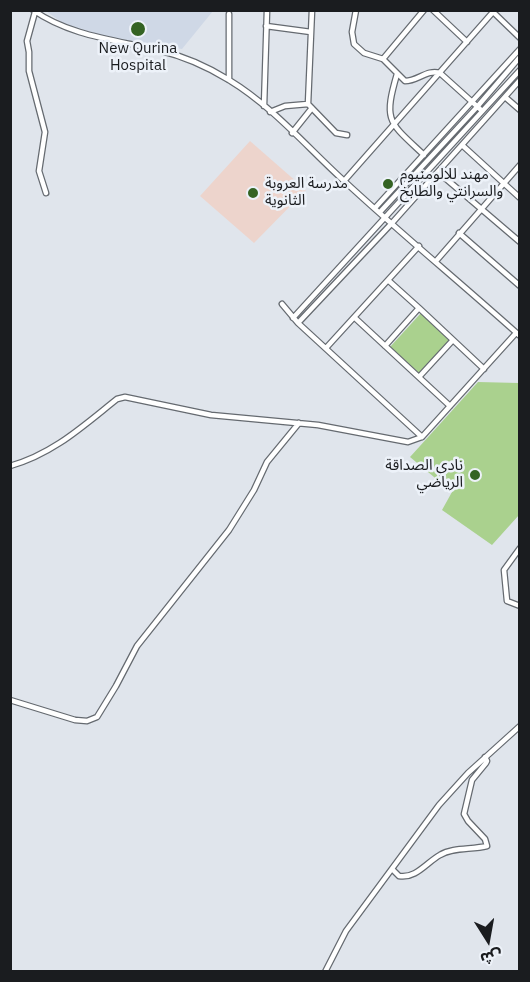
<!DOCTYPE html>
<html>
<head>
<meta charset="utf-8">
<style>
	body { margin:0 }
	#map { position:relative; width:530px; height:982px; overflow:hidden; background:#e0e5ec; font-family:"IBM Plex Sans","Noto Sans Arabic",sans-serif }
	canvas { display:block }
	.frame { position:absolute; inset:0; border:12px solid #1a1c1f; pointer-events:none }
	.north { position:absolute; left:458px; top:910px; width:60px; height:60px; -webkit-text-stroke:4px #edf2f9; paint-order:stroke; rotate:169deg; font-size:16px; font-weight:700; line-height:24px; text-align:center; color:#1a1c1f }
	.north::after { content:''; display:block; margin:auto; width:21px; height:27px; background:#1a1c1f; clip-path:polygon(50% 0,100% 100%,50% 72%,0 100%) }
</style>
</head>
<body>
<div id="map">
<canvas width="530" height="982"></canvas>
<div class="frame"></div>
<div class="north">ش</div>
</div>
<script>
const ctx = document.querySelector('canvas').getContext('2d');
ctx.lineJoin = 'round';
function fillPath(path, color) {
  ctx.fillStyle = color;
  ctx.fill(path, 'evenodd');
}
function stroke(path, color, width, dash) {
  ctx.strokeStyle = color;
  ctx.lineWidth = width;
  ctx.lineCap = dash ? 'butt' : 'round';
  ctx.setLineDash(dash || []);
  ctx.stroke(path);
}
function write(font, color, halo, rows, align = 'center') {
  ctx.font = font + ' "IBM Plex Sans","Noto Sans Arabic",sans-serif';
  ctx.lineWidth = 5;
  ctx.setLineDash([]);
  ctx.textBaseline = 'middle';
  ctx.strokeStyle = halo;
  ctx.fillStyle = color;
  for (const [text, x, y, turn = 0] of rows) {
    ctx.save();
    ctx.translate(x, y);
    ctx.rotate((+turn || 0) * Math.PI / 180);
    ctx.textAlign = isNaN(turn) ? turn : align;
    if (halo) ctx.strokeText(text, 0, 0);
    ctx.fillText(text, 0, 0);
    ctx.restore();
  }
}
const built = new Path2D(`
	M46,11H213L182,49L116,40L64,24Z`);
const education = new Path2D(`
	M250,141L306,190L254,243L200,196Z`);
const green = new Path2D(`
	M421,313L451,340L420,374L390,347Z
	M478,382L519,383V515L492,545L442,510L452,492L410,457Z`);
const minor = new Path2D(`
	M33,10C70,36 116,40 158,50C183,56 208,67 229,80C272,106 306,146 342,179C400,233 461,283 520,336
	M356,10L352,32L354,44L364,53L383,59L405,81C418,81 427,69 440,73L480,109
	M433,10L467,42
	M491,10L520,38
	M35,12L27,41L29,52V71L45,132L39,171L46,193
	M266,26L311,32
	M383,59L424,10
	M397,74C383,122 389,122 424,155
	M229,80V14
	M505,97L520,110
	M308,104L336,133L347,135
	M264,106L267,10
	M270,112L285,106L308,104L312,10
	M292,133L312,108
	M462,145L520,198
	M438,172L520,242
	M344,181L493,12
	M375,208L520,49
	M380,212L477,107L520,57
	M459,233L520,286
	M436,261L520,165
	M389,281L419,308
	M282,304L298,323L422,437L516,333
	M293,318L520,70
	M355,318L450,406
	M298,323L392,223L520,80
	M385,346L419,308L484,369
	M326,348L419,246
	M419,377L453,340
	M10,466C53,454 83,426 117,399L125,397L211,415L318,425L408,442L422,437
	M520,548L504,570L507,601L520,606
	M10,700L75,720L87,721L97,717L116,686L137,646L229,530L254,490L267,462L299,423
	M392,869L399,876C416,879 427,862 440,855C453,847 472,850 487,846L485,839L468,821L464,814L472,780L486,763L487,761L485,757
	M325,972L346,931L439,805L468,773L520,726`);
const markers = [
	[138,29,8,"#346323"],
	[388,184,6,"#346323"],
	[253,193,6,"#346323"],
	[475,475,6,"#346323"]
];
const poiNames = [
	["New Qurina",138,49,"center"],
	["Hospital",138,66,"center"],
	["مهند للالومنيوم",400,175],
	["والسرانتي والطابخ",400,192],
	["مدرسة العروبة",265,184],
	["الثانوية",265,201],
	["نادي الصداقة",463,466,"right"],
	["الرياضي",463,483,"right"]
];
fillPath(built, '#cfd8e6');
fillPath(education, '#edd4cc');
fillPath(green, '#aad18e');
stroke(minor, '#656a70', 7);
stroke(minor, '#fff', 4.5);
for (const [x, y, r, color] of markers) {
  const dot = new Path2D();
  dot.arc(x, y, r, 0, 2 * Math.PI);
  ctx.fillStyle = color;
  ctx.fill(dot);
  stroke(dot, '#edf2f9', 2);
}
write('15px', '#1a1c1f', '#edf2f9', poiNames, 'left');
</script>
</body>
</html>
